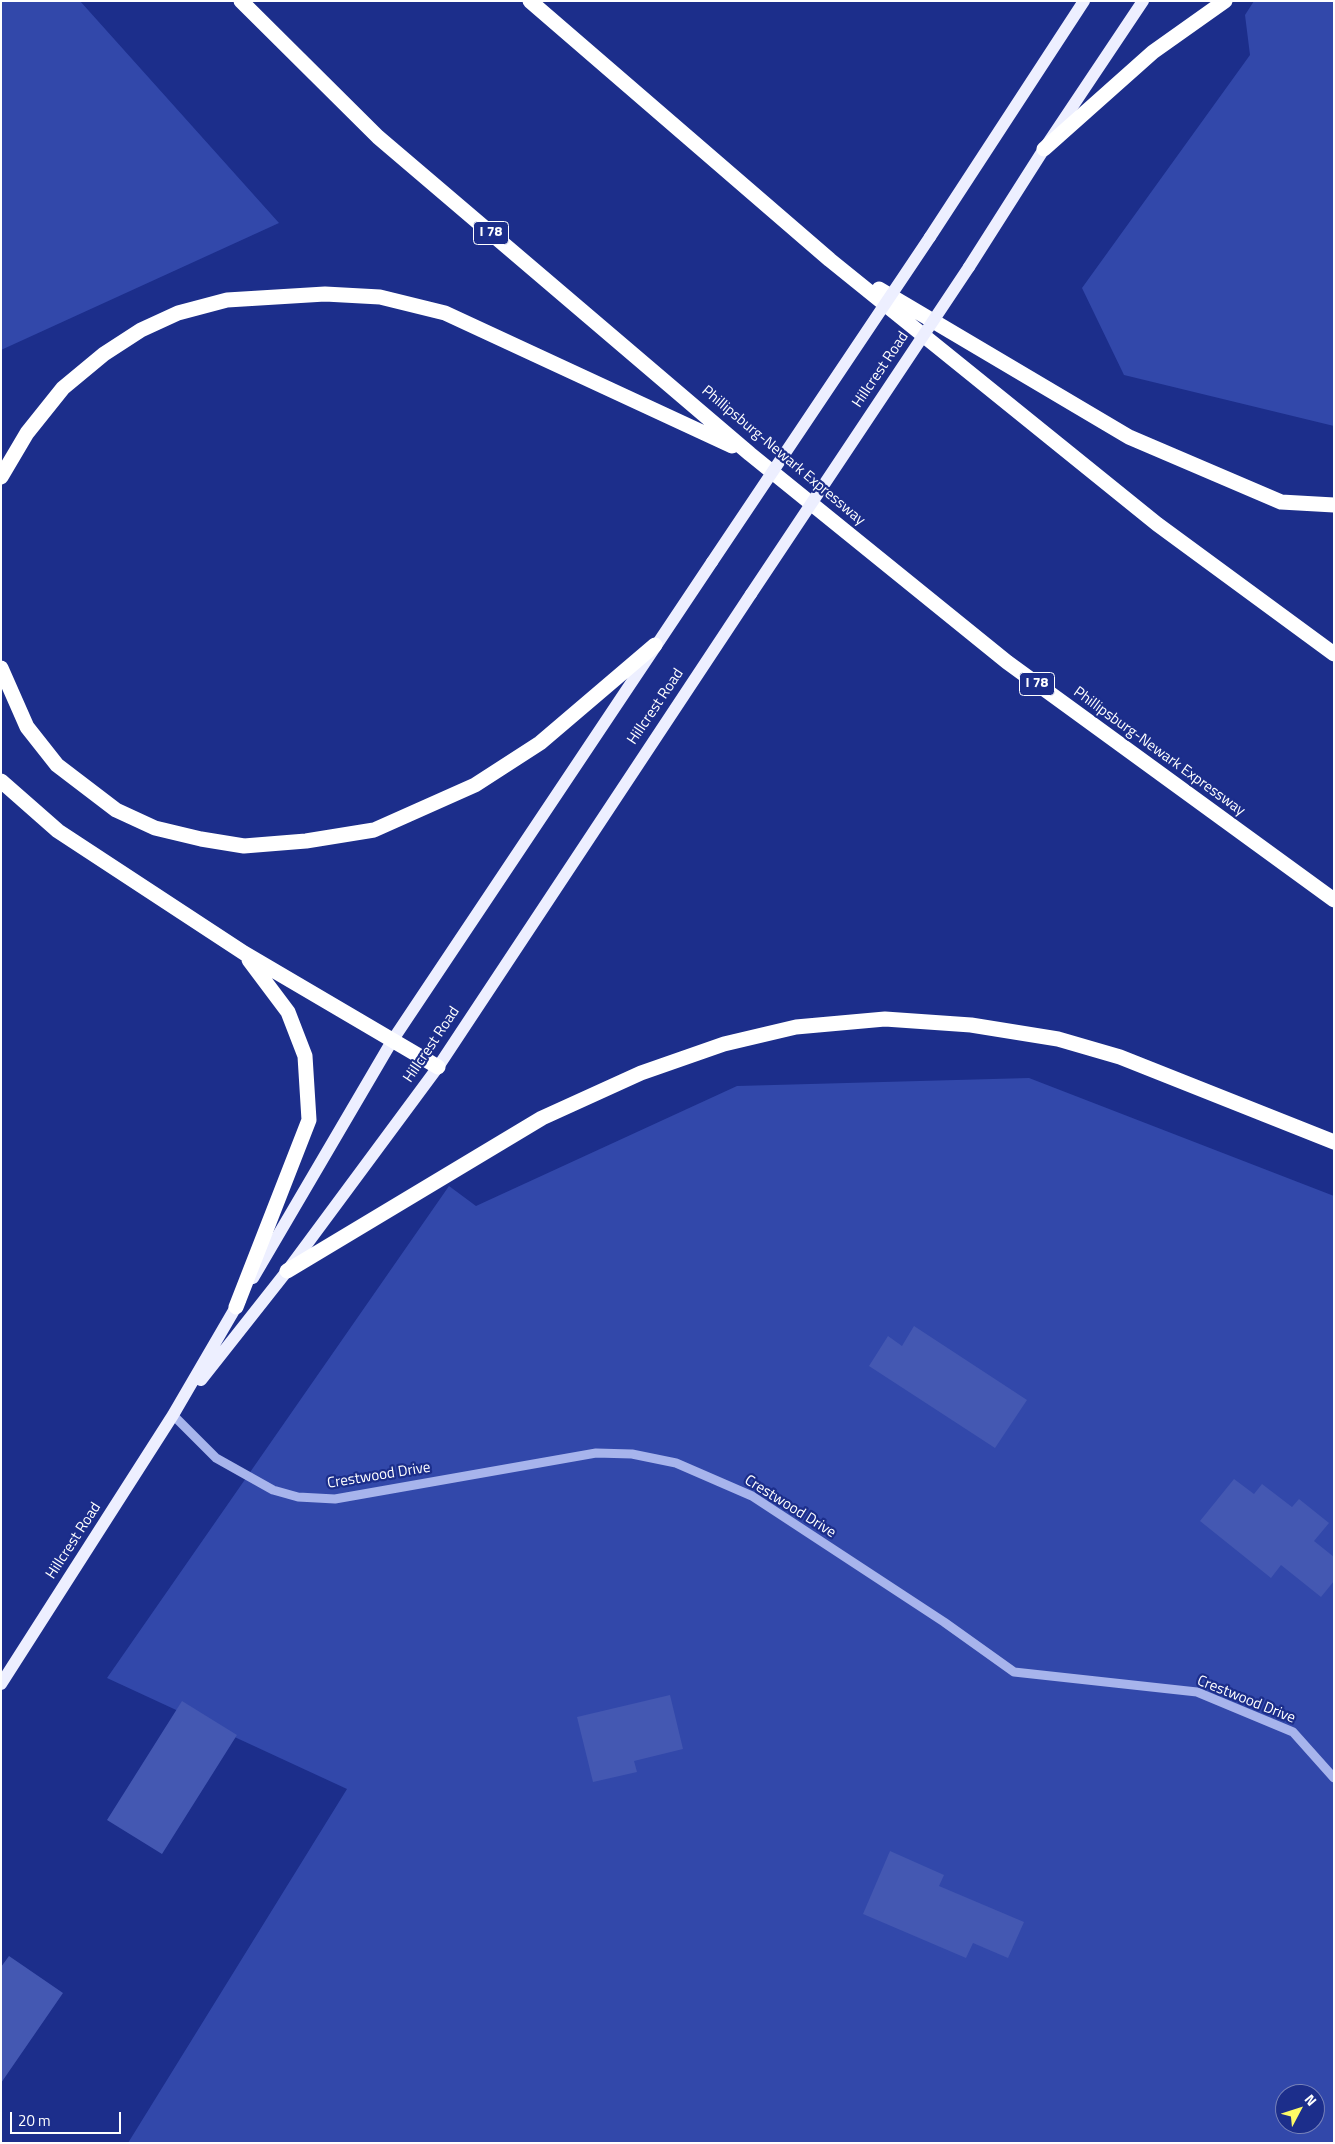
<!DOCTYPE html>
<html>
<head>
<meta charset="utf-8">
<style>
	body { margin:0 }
	#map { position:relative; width:1335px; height:2144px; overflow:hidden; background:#1c2e8b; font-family:"Titillium Web",sans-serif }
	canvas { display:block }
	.frame { position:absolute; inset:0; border:2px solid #fff; pointer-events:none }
	.north { position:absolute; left:1275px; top:2084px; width:50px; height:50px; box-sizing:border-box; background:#1c2e8b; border:1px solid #7782b9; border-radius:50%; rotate:50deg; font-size:14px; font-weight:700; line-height:20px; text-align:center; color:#fff }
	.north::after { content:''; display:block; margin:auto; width:18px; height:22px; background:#fdfa65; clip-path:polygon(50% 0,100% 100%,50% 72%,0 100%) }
	.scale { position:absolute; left:10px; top:2112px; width:111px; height:22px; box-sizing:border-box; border:2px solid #fff; border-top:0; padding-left:6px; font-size:15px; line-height:18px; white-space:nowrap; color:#fff; -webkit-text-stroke:4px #1c2e8b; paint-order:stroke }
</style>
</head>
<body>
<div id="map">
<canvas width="1335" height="2144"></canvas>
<div class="frame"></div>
<div class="north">N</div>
<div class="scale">20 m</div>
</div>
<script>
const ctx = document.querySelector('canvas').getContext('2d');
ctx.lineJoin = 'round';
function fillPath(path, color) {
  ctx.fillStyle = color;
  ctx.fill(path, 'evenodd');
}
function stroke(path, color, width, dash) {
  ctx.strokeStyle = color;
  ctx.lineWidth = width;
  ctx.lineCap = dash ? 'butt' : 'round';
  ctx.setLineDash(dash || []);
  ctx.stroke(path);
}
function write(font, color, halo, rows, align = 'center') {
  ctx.font = font + ' "Titillium Web",sans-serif';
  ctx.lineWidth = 4.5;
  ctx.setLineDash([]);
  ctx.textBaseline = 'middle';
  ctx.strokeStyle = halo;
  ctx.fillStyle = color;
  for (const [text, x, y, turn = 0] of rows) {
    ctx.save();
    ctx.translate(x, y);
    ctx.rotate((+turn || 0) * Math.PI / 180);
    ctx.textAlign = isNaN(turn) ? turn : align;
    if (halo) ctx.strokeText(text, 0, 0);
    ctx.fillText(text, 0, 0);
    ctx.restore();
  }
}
const green = new Path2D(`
	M1,1H80L279,223L1,350Z
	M1254,1H1334V426L1124,375L1082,288L1250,55L1245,15Z
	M1029,1078L1334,1196V2143H128L347,1789L107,1678L449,1186L476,1206L737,1086ZM1285,2094H1315V2124H1285Z`);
const building = new Path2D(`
	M914,1326L1027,1400L995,1448L869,1366L888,1336L902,1346Z
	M1234,1479L1254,1494L1262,1484L1292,1507L1299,1499L1329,1523L1314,1541L1334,1557V1581L1321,1597L1281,1565L1271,1578L1200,1521Z
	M670,1695L683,1749L634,1761L637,1772L593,1782L577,1717Z
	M182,1701L237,1735L162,1854L107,1820Z
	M890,1851L944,1875L939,1886L1024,1922L1008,1958L973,1943L966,1958L863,1914Z
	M9,1956L63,1993L1,2083V1967Z`);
const minor = new Path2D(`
	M173,1415L216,1458L273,1490L298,1497L335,1499L596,1453L632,1454L676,1463L752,1496L944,1622L1014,1672L1197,1692L1293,1732L1334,1778`);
const major = new Path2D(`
	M930,237L1084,1
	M969,267L1044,149L1143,1
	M253,1278L392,1041L712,562
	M201,1380L287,1271L438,1067L751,594
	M1,1684L173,1415L240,1300`);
const highway = new Path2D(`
	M241,1L378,137L750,454L1007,662L1334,900
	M530,1L830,260L1157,524L1334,654
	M1044,149L1153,52L1225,1
	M879,289L1129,437L1281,502L1334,505
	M1,477L27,433L63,388L104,354L141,330L178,313L227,300L325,294L380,297L445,313L732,446
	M1,668L27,727L57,765L116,810L155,828L201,839L244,846L306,841L374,830L475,785L540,743L655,645
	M1,781L58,831L244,953L438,1067
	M287,1271L542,1118L641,1073L724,1044L796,1027L885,1019L971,1025L1058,1039L1120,1057L1334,1142
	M236,1307L309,1120L305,1056L288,1012L249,960`);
const majorBridge = new Path2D(`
	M712,562L930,237
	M751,594L969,267`);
const shields = [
	[491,233,35],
	[1037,684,35]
];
const shieldNames = [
	["I 78",491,233],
	["I 78",1037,684]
];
const streetNames = [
	["Hillcrest Road",881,370,-56],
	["Phillipsburg-Newark Expressway",783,456,40],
	["Hillcrest Road",656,707,-56],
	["Phillipsburg-Newark Expressway",1159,752,36],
	["Hillcrest Road",432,1045,-56],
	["Crestwood Drive",379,1476,-9],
	["Crestwood Drive",790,1507,32],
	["Hillcrest Road",74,1541,-57],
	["Crestwood Drive",1246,1700,22]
];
fillPath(green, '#3248aa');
fillPath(building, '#4458b2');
stroke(minor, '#a7b4ec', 9);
stroke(major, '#edefff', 12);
stroke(highway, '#fff', 15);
stroke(majorBridge, '#edefff', 12);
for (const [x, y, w] of shields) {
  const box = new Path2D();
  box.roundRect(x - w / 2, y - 11.5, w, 23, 4);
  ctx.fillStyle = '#1c2e8b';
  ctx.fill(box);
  stroke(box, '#fff', 1);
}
write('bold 14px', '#fff', null, shieldNames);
write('15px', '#fff', '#1c2e8b', streetNames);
</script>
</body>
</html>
